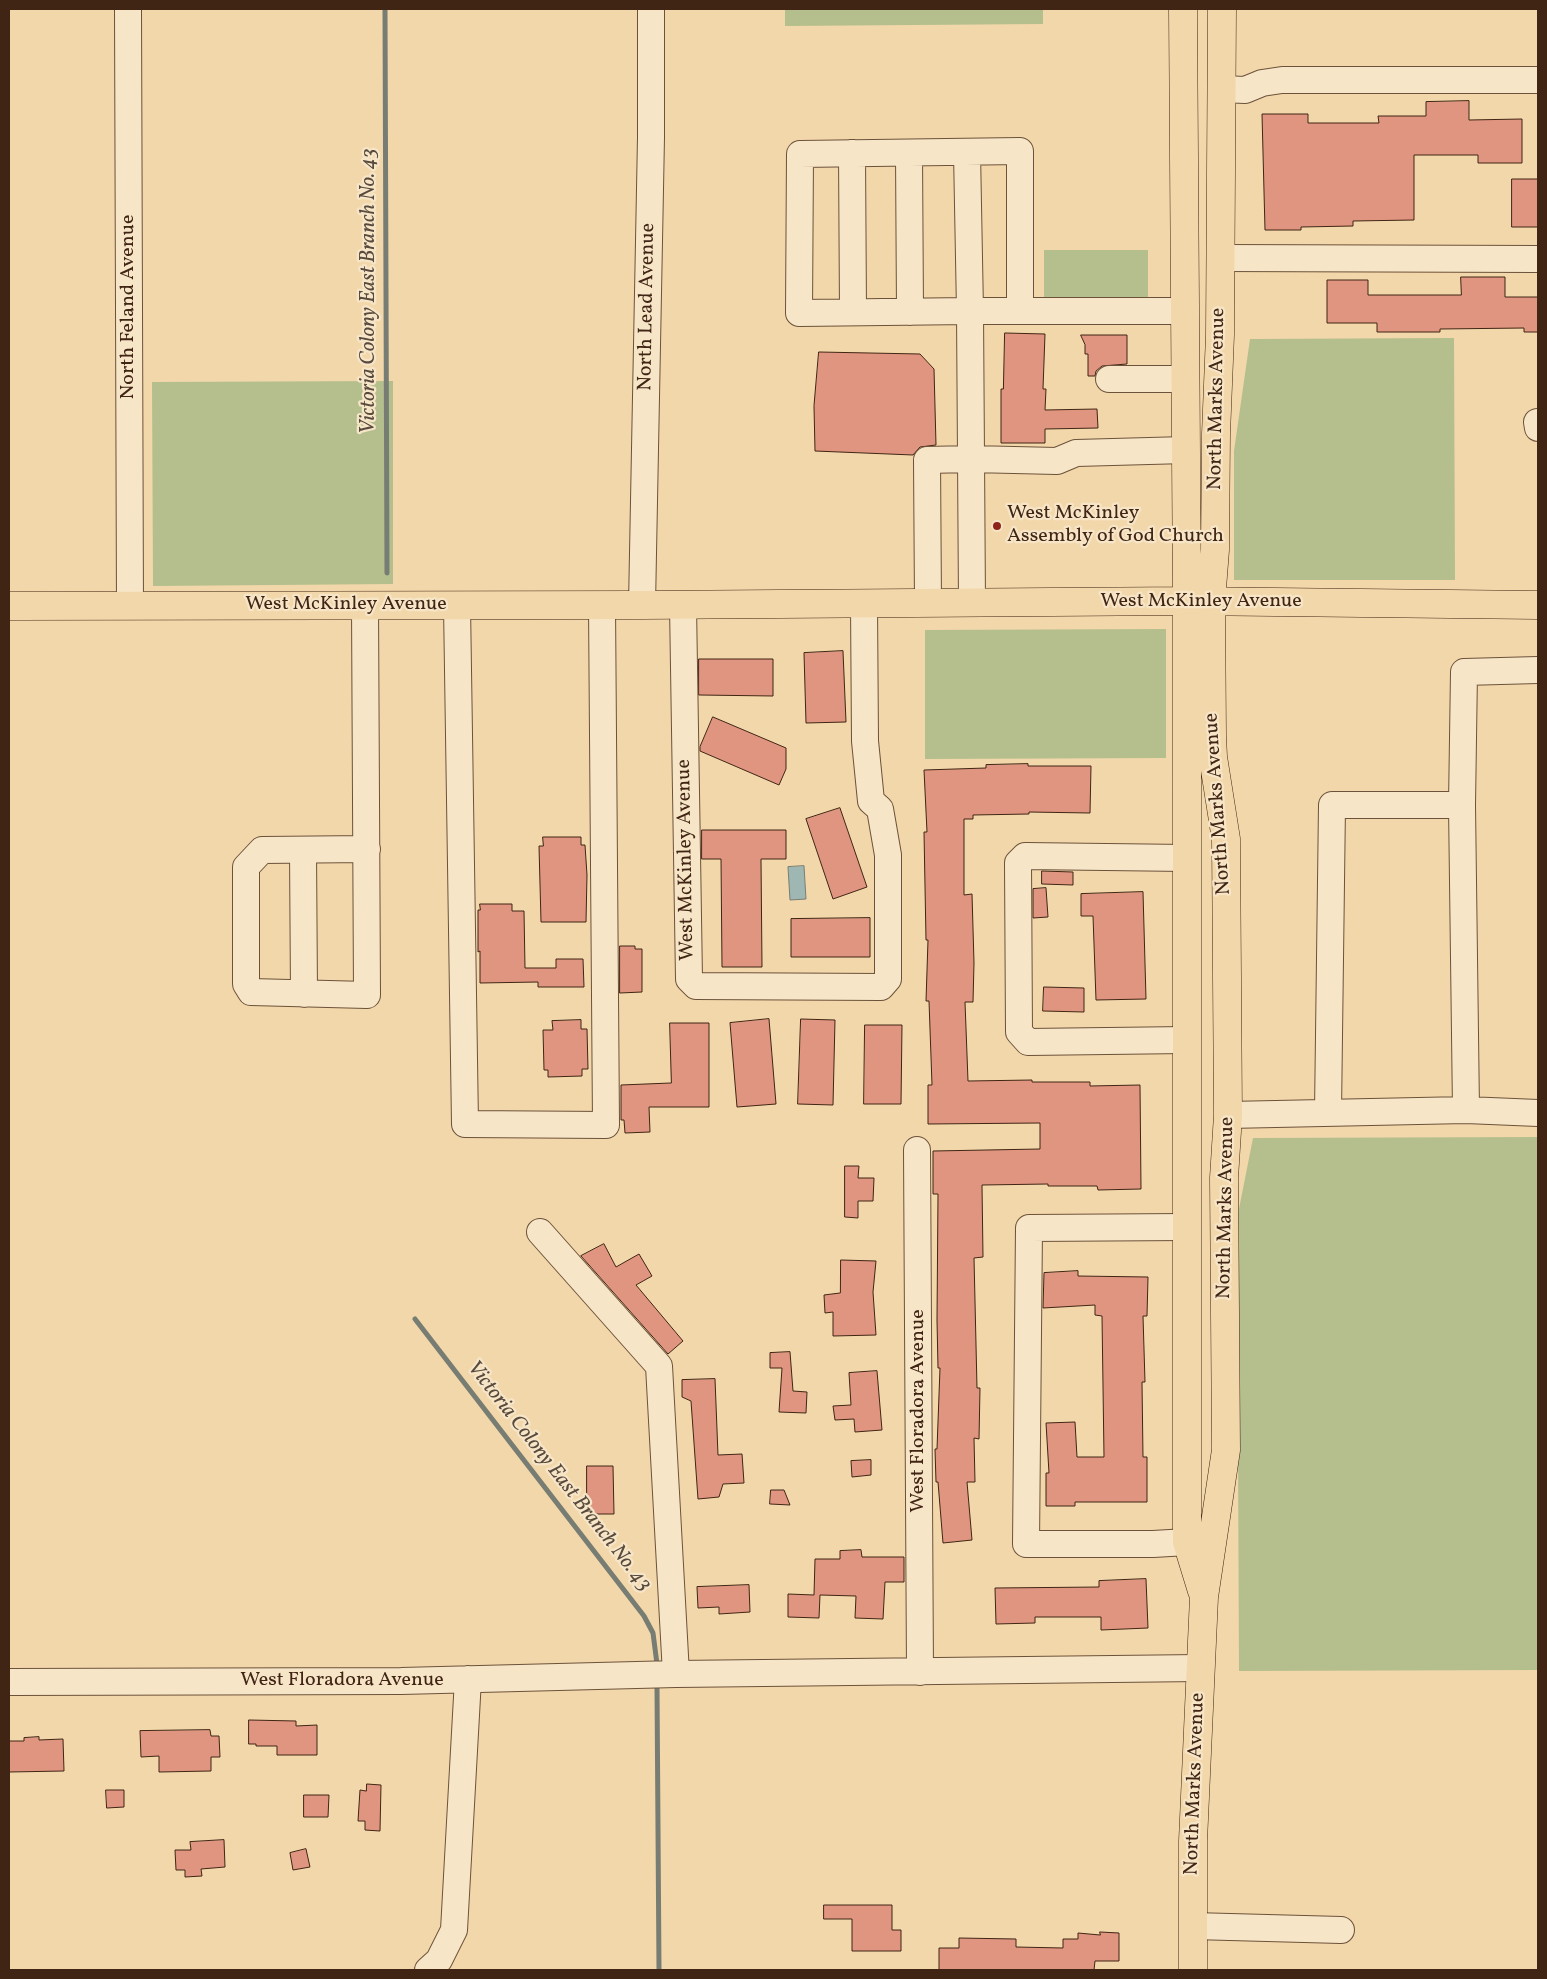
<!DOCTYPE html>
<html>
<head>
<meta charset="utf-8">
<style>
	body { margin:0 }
	#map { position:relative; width:1547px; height:1979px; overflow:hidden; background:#f2d7aa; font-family:Vollkorn,serif }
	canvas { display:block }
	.frame { position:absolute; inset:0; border:10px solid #402514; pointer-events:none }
</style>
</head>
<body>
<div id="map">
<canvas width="1547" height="1979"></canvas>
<div class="frame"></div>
</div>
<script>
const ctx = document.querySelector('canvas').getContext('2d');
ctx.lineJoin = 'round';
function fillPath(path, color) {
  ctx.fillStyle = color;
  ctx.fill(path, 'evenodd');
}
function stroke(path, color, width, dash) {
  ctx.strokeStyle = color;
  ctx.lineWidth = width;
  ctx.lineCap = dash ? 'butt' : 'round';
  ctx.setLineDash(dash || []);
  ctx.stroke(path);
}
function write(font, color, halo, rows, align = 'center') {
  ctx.font = font + ' Vollkorn,serif';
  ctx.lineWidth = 4.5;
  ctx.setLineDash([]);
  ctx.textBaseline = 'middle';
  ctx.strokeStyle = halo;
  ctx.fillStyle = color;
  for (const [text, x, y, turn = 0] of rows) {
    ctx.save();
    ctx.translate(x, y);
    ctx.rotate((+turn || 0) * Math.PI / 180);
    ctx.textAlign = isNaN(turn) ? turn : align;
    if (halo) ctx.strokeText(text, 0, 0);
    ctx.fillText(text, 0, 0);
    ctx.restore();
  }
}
const green = new Path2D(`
	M785,9H1043V24L785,26Z
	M1044,250H1148V320H1044Z
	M1454,338L1455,580H1234V451L1250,339Z
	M393,381V584L153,586L152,382Z
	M1166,629V758L925,759V630Z
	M1538,1137V1670L1239,1671L1237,1219L1253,1138Z`);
const water = new Path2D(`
	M804,866L806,899L790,900L788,867Z`);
const stream = new Path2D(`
	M385,9L387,573
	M415,1319L644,1616L653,1633L657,1664
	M657,1687L659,1970`);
const building = new Path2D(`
	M1469,101V120L1522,119V163H1478V155H1414V220L1353,221V226L1301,227V230H1265L1262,114H1308V123H1379L1378,116H1426V102Z
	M1512,179H1538V227H1512Z
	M1461,277H1505V297H1538V332H1524V328L1440,329V332H1377V323H1327V280H1368V295H1461Z
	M1005,333L1045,334L1043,389H1046L1045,410L1097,409L1098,428L1045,429V443H1001V389H1003Z
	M1081,335H1127V364L1102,366L1096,371L1095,376H1088V354H1085V345Z
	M819,352L920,354L934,369L936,445L920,447L913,455L815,451L814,406Z
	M843,651L846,722L806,723L804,653Z
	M699,659H773V696L699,695Z
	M713,717L786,748V769L779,785L700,751V747Z
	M1028,764V766H1091L1090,813L1029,812V814L973,815V819H964V895L972,894L974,963L973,1002H965L968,1081L1032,1080V1082H1090V1086L1140,1085L1141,1189L1098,1190L1097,1186H1048V1184L982,1185L983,1257L974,1258L977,1388H980L979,1439L974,1438L975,1482H967L972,1540L943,1543L938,1482H936L935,1449H937L940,1368H938L937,1320L938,1194H933V1151L1040,1149V1123L928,1124V1085H932L929,1001H926L928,940H926L924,832H927L924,770L986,768V765Z
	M840,808L867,887L833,899L806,819Z
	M702,830H786V859H761L762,967H722L721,859H702Z
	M543,837H581V845H585L587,875L586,922H541L539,846H543Z
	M1042,871L1073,872V885L1042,884Z
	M1046,888L1048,917L1033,918V889Z
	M1143,892L1146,999L1096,1000L1093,916H1081V894Z
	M480,904H512V911H524L525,968H556V959H583L584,987H538V982L480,983V951L478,952V910H480Z
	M870,918V957H791V919Z
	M620,946H635V949H642V992L620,993Z
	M1044,987L1084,988V1012L1043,1011Z
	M769,1019L776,1104L737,1107L730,1023Z
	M801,1019L835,1020L833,1105L798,1104Z
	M581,1020V1029H587L588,1069H582V1076L548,1077V1070H544L543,1030H553L552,1021Z
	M670,1023H709V1107H649L650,1132L625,1133L624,1120H621V1085L671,1083Z
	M865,1025H902L901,1104H864Z
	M845,1166H859L858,1178H874L873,1201H858V1218L845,1217Z
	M604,1244L616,1267L639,1254L652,1276L636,1285L683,1341L668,1354L581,1256Z
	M841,1260L876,1261L873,1292L876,1335L833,1336V1312L825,1313L824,1295L840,1293Z
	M1078,1271V1276L1148,1277L1147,1316H1143L1145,1382H1142L1143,1457H1147V1502H1075V1506H1046V1473H1049L1046,1423L1075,1422L1077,1457H1104L1102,1316L1095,1315V1305L1043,1308L1044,1273Z
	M790,1352L793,1391L807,1392L806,1413L779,1412L782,1368H770V1353Z
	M877,1371L882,1430L855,1432L854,1419L835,1420L833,1406L851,1405L849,1373Z
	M715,1379L718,1455L742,1454L744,1483L723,1484L719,1497L698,1499L691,1401L682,1397V1380Z
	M871,1460V1475L852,1477L851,1461Z
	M587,1466H613L614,1514H587Z
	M771,1490H784L790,1505L770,1504Z
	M861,1550L862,1557H904V1582H885L883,1619L855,1618L856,1596L820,1595L819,1618L788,1617V1594L814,1595L815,1559H840V1551Z
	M1146,1579L1148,1628L1101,1630V1617H1035V1623L996,1624L995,1588L1099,1587V1581Z
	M749,1585L750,1612L719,1614V1607L698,1608L697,1587Z
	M249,1720L296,1721V1726L317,1725V1755H277V1746H256V1744H249Z
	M210,1730L211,1736H219L220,1757H211V1771L159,1772V1756L141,1757L140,1731Z
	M39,1737V1740L63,1739L64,1771L9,1772V1741H24V1738Z
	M367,1784L381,1785L380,1831L365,1830V1821H358L360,1790L366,1791Z
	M106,1790H124V1807L107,1808Z
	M304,1795H329L328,1817H304Z
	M224,1840L225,1867L201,1869L202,1876L185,1877V1870H176L175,1850H191L190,1842Z
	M306,1849L310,1867L293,1870L290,1853Z
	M824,1905H892V1930H901V1951H852V1919H824Z
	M1100,1932L1119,1933V1961H1095L1094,1970H939V1948H959V1938L1016,1939V1947L1063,1948V1939H1078V1933L1100,1935Z`);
const minor = new Path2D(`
	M128,9L130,605
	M1222,89L1245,90L1262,83L1282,80H1538
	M967,152L970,311L799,313L800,154L1020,151V310
	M852,153L853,312
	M909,153L910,312
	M1221,258L1538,259
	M1109,379H1186
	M1537,422L1538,428
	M928,603L927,460L971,459L1057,461L1076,453L1186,450
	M972,603L970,311H1185
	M365,605L367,995L251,992L246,984V867L262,850L367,849
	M457,605L465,1124L606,1125L602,605
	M642,605L651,137V9
	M683,605L689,979L696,986L881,987L888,979V855L880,809L871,801L865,741L864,604
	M303,850L304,994
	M1186,1040L1028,1042L1019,1032L1018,863L1025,856L1187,858
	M1466,1110L1462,805L1464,672L1538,670
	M1328,1112L1332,805H1462
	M1228,1115L1466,1110L1538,1113
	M917,1150L920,1672
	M1186,1227L1029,1228L1026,1544H1153L1187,1542
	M540,1232L659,1366L676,1674
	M9,1682L401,1681L676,1674L1200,1668
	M1193,1926L1341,1930
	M428,1970L439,1960L454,1930L468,1679`);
const major = new Path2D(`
	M1183,9L1187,601V1542L1202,1591
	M9,606L642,605L1187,601L1538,605
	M1193,1970V1841L1204,1597L1226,1450L1224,1178L1228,1115L1226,839L1213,757L1212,736L1211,601L1215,550L1216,434L1220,335L1222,9`);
const markers = [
	[997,526,5,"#8f2418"]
];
const streetNames = [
	["North Feland Avenue",129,307,-90],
	["North Lead Avenue",648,307,-89],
	["North Marks Avenue",1218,399,-89],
	["West McKinley Avenue",1201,602],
	["West McKinley Avenue",346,605],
	["North Marks Avenue",1219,804,-94],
	["West McKinley Avenue",687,860,-91],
	["North Marks Avenue",1227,1208,-89],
	["West Floradora Avenue",919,1411,-90],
	["West Floradora Avenue",342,1681],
	["North Marks Avenue",1196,1784,-88]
];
const poiNames = [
	["West McKinley",1007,514],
	["Assembly of God Church",1007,537]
];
const waterNames = [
	["Victoria Colony East Branch No. 43",370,291,-90],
	["Victoria Colony East Branch No. 43",558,1477,52]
];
fillPath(green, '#b4bf8d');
fillPath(water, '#9eb7b2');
stroke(water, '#787d73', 1);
stroke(stream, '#787d73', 5);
fillPath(building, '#df9580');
stroke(building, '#402514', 1);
stroke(minor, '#6c523a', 28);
stroke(major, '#402514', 29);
stroke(minor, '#f7e5c8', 26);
stroke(major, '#f2d7aa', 28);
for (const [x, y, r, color] of markers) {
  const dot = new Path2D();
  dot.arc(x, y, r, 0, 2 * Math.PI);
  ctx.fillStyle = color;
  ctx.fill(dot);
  stroke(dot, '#f7e5c8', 2);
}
write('20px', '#402514', '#f7e5c8', streetNames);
write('20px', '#402514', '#f7e5c8', poiNames, 'left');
write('italic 21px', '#584a3c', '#f7e5c8', waterNames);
</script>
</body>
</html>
